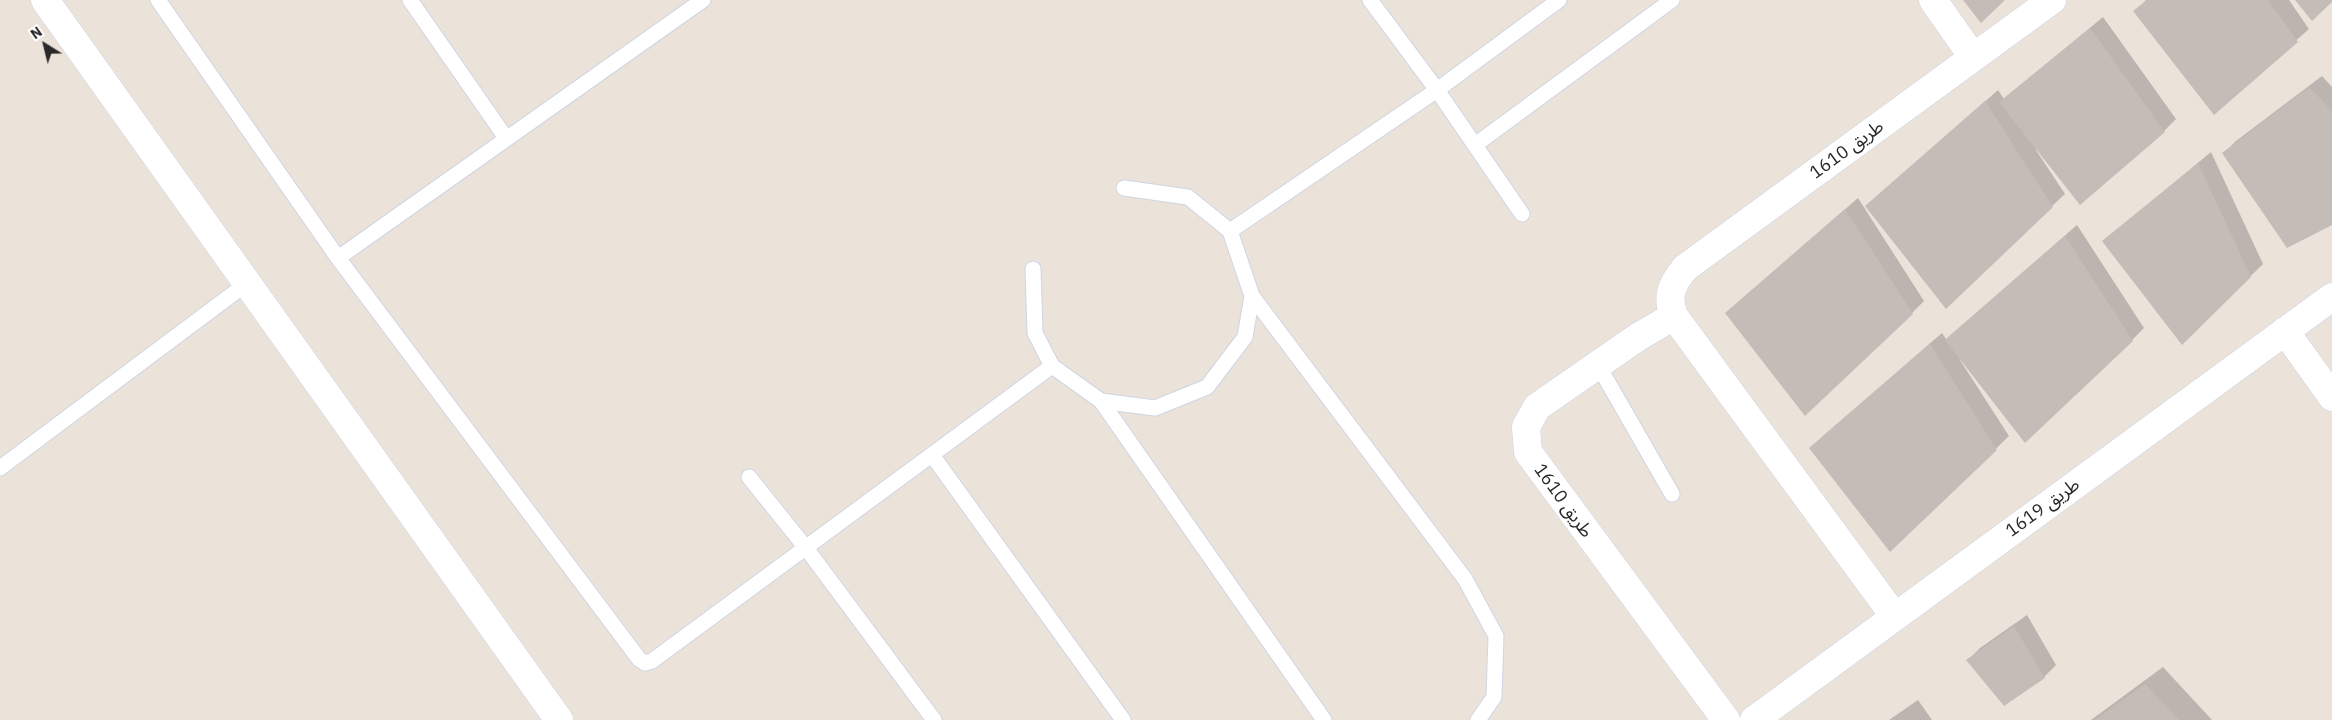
<!DOCTYPE html>
<html>
<head>
<meta charset="utf-8">
<style>
	body { margin:0 }
	#map { position:relative; width:2332px; height:720px; overflow:hidden; background:#ebe2da; font-family:"IBM Plex Sans",sans-serif }
	canvas { display:block }
	.north { position:absolute; left:20px; top:20px; width:50px; height:50px; -webkit-text-stroke:4px #fff; paint-order:stroke; rotate:324deg; font-size:14px; font-weight:700; line-height:20px; text-align:center; color:#292929 }
	.north::after { content:''; display:block; margin:auto; width:18px; height:22px; background:#292929; clip-path:polygon(50% 0,100% 100%,50% 72%,0 100%) }
</style>
</head>
<body>
<div id="map">
<canvas width="2332" height="720"></canvas>
<div class="north">N</div>
</div>
<script>
const ctx = document.querySelector('canvas').getContext('2d');
ctx.lineJoin = 'round';
function fillPath(path, color) {
  ctx.fillStyle = color;
  ctx.fill(path, 'evenodd');
}
function stroke(path, color, width, dash) {
  ctx.strokeStyle = color;
  ctx.lineWidth = width;
  ctx.lineCap = dash ? 'butt' : 'round';
  ctx.setLineDash(dash || []);
  ctx.stroke(path);
}
function write(font, color, halo, rows, align = 'center') {
  ctx.font = font + ' "IBM Plex Sans","Noto Sans Arabic",sans-serif';
  ctx.lineWidth = 4;
  ctx.setLineDash([]);
  ctx.textBaseline = 'middle';
  ctx.strokeStyle = halo;
  ctx.fillStyle = color;
  for (const [text, x, y, turn = 0] of rows) {
    ctx.save();
    ctx.translate(x, y);
    ctx.rotate((+turn || 0) * Math.PI / 180);
    ctx.textAlign = isNaN(turn) ? turn : align;
    if (halo) ctx.strokeText(text, 0, 0);
    ctx.fillText(text, 0, 0);
    ctx.restore();
  }
}
const shadow = new Path2D(`
	M2146,0H2289L2309,29L2214,113L2135,12Z
	M2103,17L2176,119L2164,131L2038,149L2036,150L2065,194L2052,206H1867L1998,90L2004,99Z
	M2322,76L2332,87V224L2224,153L2236,141Z
	M2211,152L2263,264L2182,343L2103,242Z
	M1858,198L1924,301L1912,313H1726Z
	M2077,225L2144,328L2132,340L1960,360L2009,436L1890,550L1823,436L1942,333L1946,339Z
	M2027,615L2056,665L2044,677L1968,660L1980,648Z
	M2163,667L2212,720H2091Z
	M1918,700L1932,720H1889Z`);
const building = new Path2D(`
	M1963,0H2005L1981,23Z
	M2147,0H2268L2298,42L2214,115L2133,11Z
	M2295,0H2332V2L2312,21Z
	M2090,28L2165,132L2080,205L1999,102Z
	M2309,87L2332,111V225L2287,248L2222,153Z
	M1985,101L2053,207L1946,309L1865,206Z
	M2198,163L2251,277L2182,345L2102,241Z
	M1845,209L1913,314L1805,416L1725,313Z
	M2065,236L2133,341L2025,443L1945,340Z
	M1930,344L1997,450L1890,552L1809,448Z
	M2014,626L2045,678L2004,706L1966,660Z
	M2145,684L2179,720H2095Z`);
const service = new Path2D(`
	M158,0L338,258L639,659L645,663L652,661L1052,366
	M410,0L506,138
	M1370,0L1437,90L1522,214
	M1475,145L1672,0
	M1230,231L1437,90L1559,0
	M338,258L703,0
	M1033,269L1035,333L1052,366L1101,401L1155,408L1207,387L1245,337L1252,296L1230,231L1188,197L1124,188
	M1252,296L1465,579L1496,636L1494,697L1478,720
	M1598,365L1672,494
	M1101,401L1324,720
	M932,455L1123,720
	M0,468L246,284
	M749,477L806,548L934,720`);
const minor = new Path2D(`
	M45,0L559,720
	M1933,0L1973,57
	M1674,316L1638,337L1537,407L1526,427L1528,452L1726,720
	M2285,331L2332,397
	M1895,617L1674,316C1666,296 1672,284 1685,268L2052,0
	M1754,720L2332,297`);
const streetNames = [
	["طريق 1610",1847,150,-36],
	["طريق 1610",1563,501,54],
	["طريق 1619",2043,508,-36]
];
fillPath(shadow, '#0003');
fillPath(building, '#c3bcb7');
stroke(service, '#cfd5e2', 17);
stroke(minor, '#cfd5e2', 29);
stroke(service, '#fff', 15);
stroke(minor, '#fff', 28);
write('18px', '#292929', '#fff', streetNames);
</script>
</body>
</html>
